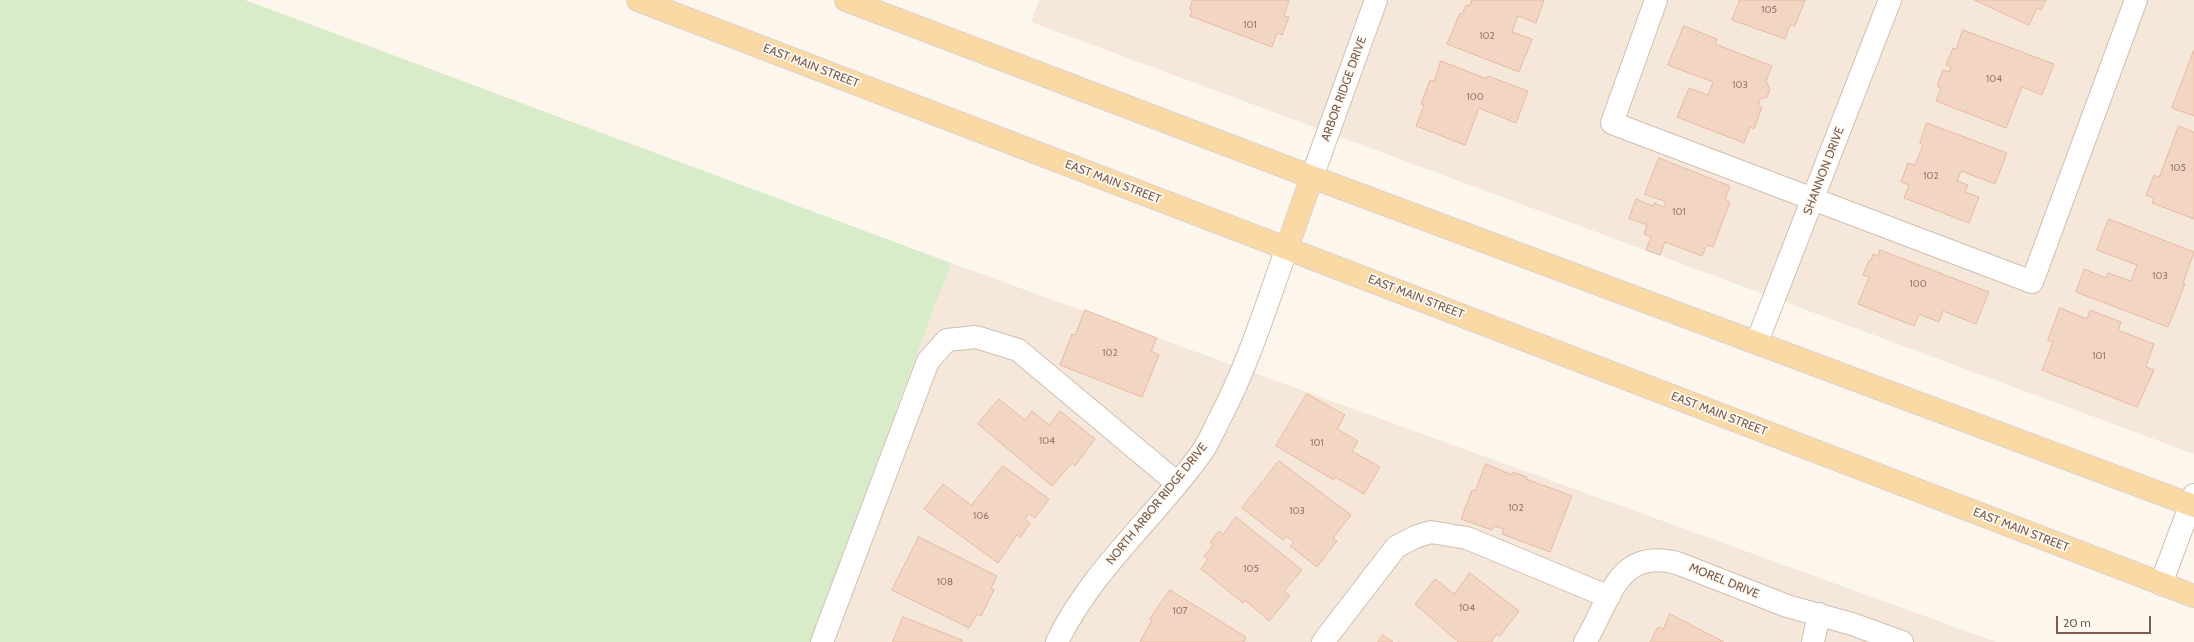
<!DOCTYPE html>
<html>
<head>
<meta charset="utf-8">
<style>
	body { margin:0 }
	#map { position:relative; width:2194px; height:642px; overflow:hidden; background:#fdf6ec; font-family:Cabin,sans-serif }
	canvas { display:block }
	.scale { position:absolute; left:2056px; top:616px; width:95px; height:18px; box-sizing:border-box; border:2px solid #7a5c4d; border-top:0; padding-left:5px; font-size:12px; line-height:14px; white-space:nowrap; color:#7a5c4d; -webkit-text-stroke:3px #fffaf3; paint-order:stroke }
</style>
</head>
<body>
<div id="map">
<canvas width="2194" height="642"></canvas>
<div class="scale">20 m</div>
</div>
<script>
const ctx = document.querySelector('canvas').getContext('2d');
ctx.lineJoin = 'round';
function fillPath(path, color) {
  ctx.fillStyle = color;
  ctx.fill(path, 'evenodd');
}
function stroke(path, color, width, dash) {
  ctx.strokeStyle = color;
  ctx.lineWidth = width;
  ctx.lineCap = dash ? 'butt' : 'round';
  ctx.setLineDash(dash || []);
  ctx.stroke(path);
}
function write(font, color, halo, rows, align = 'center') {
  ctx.font = font + ' Cabin,sans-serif';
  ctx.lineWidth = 3.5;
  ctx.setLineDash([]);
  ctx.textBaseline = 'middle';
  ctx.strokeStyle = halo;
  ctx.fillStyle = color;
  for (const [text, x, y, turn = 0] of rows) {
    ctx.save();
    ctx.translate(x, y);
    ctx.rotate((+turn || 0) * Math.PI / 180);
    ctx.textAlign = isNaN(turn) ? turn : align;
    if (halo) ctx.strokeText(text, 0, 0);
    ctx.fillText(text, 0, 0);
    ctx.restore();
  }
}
const residential = new Path2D(`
	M1039,0H2194V454L1031,22Z
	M951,263L1864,594L1996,642H810Z`);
const green = new Path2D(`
	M0,0H245L951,263L810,642H0Z`);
const building = new Path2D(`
	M1193,0H1289L1284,16L1289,17L1282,35L1277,33L1272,47L1190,16L1192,10L1190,9Z
	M1472,0H1544L1536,23L1518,16L1512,32L1532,39L1519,72L1447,44L1460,13L1462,14L1466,5L1469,6Z
	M1740,0H1805L1795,26L1790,25L1785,39L1732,20Z
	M1975,0H2046L2041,10L2037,8L2029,25Z
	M1684,26L1717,39L1715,44L1772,66L1766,81L1770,89L1767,97L1760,99L1758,106L1762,107L1754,129L1750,127L1744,143L1677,117L1689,88L1708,95L1713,82L1668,65Z
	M1963,30L2054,64L2042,95L2022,87L2006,128L1936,101L1941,88L1937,86L1943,70L1949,72L1951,67L1946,65L1953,48L1956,49Z
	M2194,50V116L2172,108Z
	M1441,61L1487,79L1488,76L1528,91L1516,123L1479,108L1465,145L1416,126L1424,105L1421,104L1430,80L1434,81Z
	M1927,123L2007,153L1995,184L1961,171L1957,181L1968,185L1965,192L1979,197L1969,223L1904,198L1909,185L1901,182L1908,163L1915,165L1923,145L1920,143Z
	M2179,126L2194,132V219L2152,203L2154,198L2146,195L2154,175L2159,177Z
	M1659,158L1730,186L1725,199L1730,202L1713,247L1707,245L1702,256L1665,242L1660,255L1646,250L1651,237L1644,234L1647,225L1629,218L1636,199L1653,206L1654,203L1664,207L1666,202L1645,194Z
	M2109,219L2194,252L2183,283L2185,284L2168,327L2076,292L2084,269L2106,278L2108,273L2131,281L2137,265L2097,250Z
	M1880,250L1989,292L1976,324L1943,311L1939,322L1919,314L1914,326L1858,304L1869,277L1863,275L1869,260L1871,261L1873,254L1878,256Z
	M2060,308L2087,319L2090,310L2121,322L2118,330L2154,344L2146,367L2154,370L2137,407L2042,370L2053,342L2048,340Z
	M1085,310L1157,338L1151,351L1159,355L1142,397L1060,365L1072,334L1075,335Z
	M1307,394L1345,415L1337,429L1358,441L1352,451L1380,467L1364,494L1335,477L1334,480L1276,446Z
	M999,399L1025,420L1032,411L1049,425L1060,411L1095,439L1075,466L1072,463L1052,486L978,424Z
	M1279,461L1351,515L1333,538L1337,541L1317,567L1290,546L1294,542L1286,536L1283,540L1242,508Z
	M1486,464L1512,475L1513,472L1527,477L1526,479L1572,496L1550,552L1502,534L1504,529L1494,526L1492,530L1461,519L1472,490L1475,491Z
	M1003,466L1049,499L1035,518L1029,514L1025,519L1030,523L1020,538L1017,535L998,563L924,509L943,484L971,505Z
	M1236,517L1302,570L1284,591L1290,596L1269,621L1245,600L1243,603L1201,569L1208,559L1204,556L1213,545L1210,542L1219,531L1223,534Z
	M919,537L997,576L991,588L994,590L981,616L977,614L969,628L892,590Z
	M1470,573L1519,611L1500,636L1497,634L1492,640L1493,642H1458L1415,604L1435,579L1454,594Z
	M1170,590L1246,637L1244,642H1140L1152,620L1150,619Z
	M1670,614L1724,642H1650L1658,627L1663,629Z
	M903,617L962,640V642H893Z
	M1383,635L1393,642H1378Z`);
const minor = new Path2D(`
	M1656,0L1612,123L2032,282L2136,0
	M1312,177L1376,0
	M1757,342L1890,0
	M2161,584L2194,495
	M822,642L928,361L947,340L976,337L1018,350L1177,483
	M1057,642C1092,569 1156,517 1202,452C1209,442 1214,430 1219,420C1248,365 1266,306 1287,248
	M1323,642L1396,547L1415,537L1431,532L1467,538L1609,597
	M1585,642C1610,602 1616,547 1677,563L1787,606L1852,624L1902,642
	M1813,642L1819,614`);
const major = new Path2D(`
	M638,0L2194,596
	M846,0L1312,177L2194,506
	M1287,248L1312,177`);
const numberNames = [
	["105",1769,10],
	["101",1250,25],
	["102",1487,36],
	["104",1994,79],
	["103",1740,85],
	["100",1475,97],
	["105",2178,168],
	["102",1931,176],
	["101",1679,212],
	["103",2160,276],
	["100",1918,284],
	["102",1110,353],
	["101",2099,356],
	["104",1047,441],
	["101",1317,443],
	["102",1516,508],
	["103",1297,511],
	["106",981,516],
	["105",1251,569],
	["108",945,582],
	["104",1467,608],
	["107",1180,611]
];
const streetNames = [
	["EAST MAIN STREET",811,66,21],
	["ARBOR RIDGE DRIVE",1344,89,-70],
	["SHANNON DRIVE",1824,171,-69],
	["EAST MAIN STREET",1113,182,21],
	["EAST MAIN STREET",1416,297,21],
	["EAST MAIN STREET",1719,414,21],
	["NORTH ARBOR RIDGE DRIVE",1157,504,-51],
	["EAST MAIN STREET",2021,530,21],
	["MOREL DRIVE",1724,581,22]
];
fillPath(residential, '#f5e8da');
fillPath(green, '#d8ecc9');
fillPath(building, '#f3d5c3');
stroke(building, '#e6bba3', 1);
stroke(minor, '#d1beb0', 24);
stroke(major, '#dad1cd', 24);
stroke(minor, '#fff', 22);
stroke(major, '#fbd9a5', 22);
write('10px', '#987a6a', null, numberNames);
write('12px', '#7a5c4d', '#fffaf3', streetNames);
</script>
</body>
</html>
